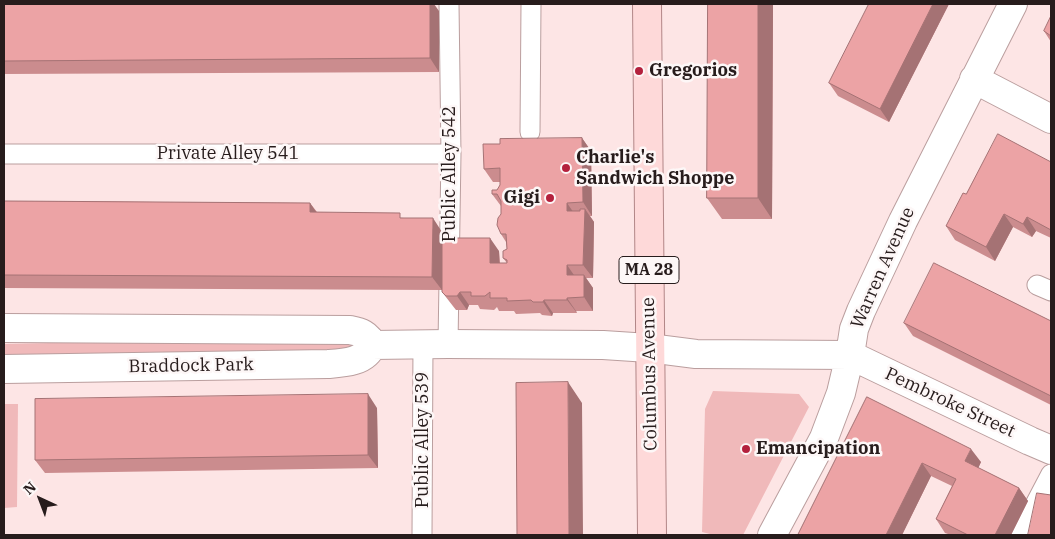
<!DOCTYPE html>
<html>
<head>
<meta charset="utf-8">
<style>
	body { margin:0 }
	#map { position:relative; width:1055px; height:539px; overflow:hidden; background:#fde5e5; font-family:"IBM Plex Serif",serif }
	canvas { display:block }
	.frame { position:absolute; inset:0; border:5px solid #271c1c; pointer-events:none }
	.north { position:absolute; left:15px; top:474px; width:50px; height:50px; -webkit-text-stroke:4px #fdf7f7; paint-order:stroke; rotate:317deg; font-size:14px; font-weight:700; line-height:20px; text-align:center; color:#271c1c }
	.north::after { content:''; display:block; margin:auto; width:18px; height:22px; background:#271c1c; clip-path:polygon(50% 0,100% 100%,50% 72%,0 100%) }
</style>
</head>
<body>
<div id="map">
<canvas width="1055" height="539"></canvas>
<div class="frame"></div>
<div class="north">N</div>
</div>
<script>
const ctx = document.querySelector('canvas').getContext('2d');
ctx.lineJoin = 'round';
function fillPath(path, color) {
  ctx.fillStyle = color;
  ctx.fill(path, 'evenodd');
}
function stroke(path, color, width, dash) {
  ctx.strokeStyle = color;
  ctx.lineWidth = width;
  ctx.lineCap = dash ? 'butt' : 'round';
  ctx.setLineDash(dash || []);
  ctx.stroke(path);
}
function write(font, color, halo, rows, align = 'center') {
  ctx.font = font + ' "IBM Plex Serif",serif';
  ctx.lineWidth = 5;
  ctx.setLineDash([]);
  ctx.textBaseline = 'middle';
  ctx.strokeStyle = halo;
  ctx.fillStyle = color;
  for (const [text, x, y, turn = 0] of rows) {
    ctx.save();
    ctx.translate(x, y);
    ctx.rotate((+turn || 0) * Math.PI / 180);
    ctx.textAlign = isNaN(turn) ? turn : align;
    if (halo) ctx.strokeText(text, 0, 0);
    ctx.fillText(text, 0, 0);
    ctx.restore();
  }
}
const green = new Path2D(`
	M324,337L356,344L354,351L4,363V344Z
	M713,391L799,394L809,407L743,535H714L702,532L705,409Z
	M4,404H18L17,507L4,508Z`);
const lane = new Path2D(`
	M530,132L531,4
	M4,154H451
	M1037,285L1051,291
	M448,344L451,154L449,4
	M422,535L423,344
	M1019,535L1051,474`);
const street = new Path2D(`
	M974,79L1051,119
	M4,328L350,330C360,332 368,334 372,345C366,362 343,363 328,364L4,369
	M372,345L448,344L603,345L649,348L696,354L850,355L854,329L861,311L903,221L1013,4
	M772,535L824,438L841,393L850,355L1030,441L1051,450`);
const primary = new Path2D(`
	M647,4L652,535`);
const wall = new Path2D(`
	M4,4L439,11V72L4,74Z
	M708,4H773L772,219H722L707,198Z
	M869,4H949L889,122L838,96L829,83Z
	M1051,16V42L1044,31Z
	M582,138L591,151L592,216H590L594,222L593,278H586L593,288V311H576L577,313H553L552,316L542,315L540,313L516,314L514,311H499L497,307L494,310L480,309L478,305H469L467,310H456L442,292V248V290L4,288V201L310,203L317,212L404,218L442,232V238L499,251L500,263H507L503,258L507,249L506,242L501,234V206L492,194L497,190L500,185V182H493L484,169L500,144Z
	M1051,162V238L1036,231L1032,237L1013,227L995,261L955,240L946,226Z
	M1051,321V405L913,336L904,323Z
	M867,397L981,462L978,468L1019,488L1028,501L1011,535H951L945,533L936,519L952,486L931,476L902,535H798Z
	M377,408L378,468L45,473L35,460Z`);
const shadedWall = new Path2D(`
	M430,4H434L439,11V72L430,58Z
	M758,4H773L772,219L758,198Z
	M933,4H949L889,122L880,109Z
	M582,138L591,151L592,216L583,202Z
	M310,203L319,216L310,212Z
	M567,203L576,216L567,211Z
	M585,209L594,222L593,278L583,265Z
	M1004,214L1013,227L995,261L986,247Z
	M1027,217L1036,231L1032,237L1023,224Z
	M433,218L442,232V290L432,277Z
	M490,238L499,251L500,277L490,263Z
	M567,265L576,278L567,275Z
	M584,275L593,288V311L584,297Z
	M460,292L469,305L467,310L457,296Z
	M567,298L576,311L577,313L567,300Z
	M544,300L553,313L552,316L543,302Z
	M568,382L582,403L583,535H569Z
	M368,394L377,408L378,468L368,455Z
	M971,449L981,462L975,475L965,461Z
	M922,463L931,476L902,535H886Z
	M1019,488L1028,501L1011,535H995Z`);
const building = new Path2D(`
	M4,4H430V58L4,61Z
	M708,4H758V198H707Z
	M869,4H933L880,109L829,83Z
	M1051,16V36L1044,31Z
	M998,134L1051,162V230L1027,217L1023,224L1004,214L986,247L946,226L963,193L966,194Z
	M582,138L583,202L567,203V211H580V209H585L583,265H567V275H584V297L567,298V300H544L543,302H533L531,300L507,301V298H490V292L485,296H471V292H460L457,296H446L442,292V238H490V263H507V260L503,258V251L507,249L506,234H501L497,225L498,218L501,214V201L497,194H492V190H497L500,185V168L484,169L483,144H500V139Z
	M4,201L310,203V212L400,213V218H433L432,277L4,275Z
	M934,263L1051,321V396L904,323Z
	M568,382L569,535H517L516,383Z
	M368,394V455L35,460V399Z
	M867,397L971,449L965,461L1019,488L995,535H968L936,519L956,479L922,463L886,535H798Z
	M1037,493L1051,495V535H1028Z`);
const markers = [
	[639,71,5,"#b4213d"],
	[566,168,5,"#b4213d"],
	[550,198,5,"#b4213d"],
	[746,449,5,"#b4213d"]
];
const shields = [
	[649,270,60]
];
const shieldNames = [
	["MA 28",649,270]
];
const poiNames = [
	["Gregorios",649,71],
	["Charlie's",576,158],
	["Sandwich Shoppe",576,179],
	["Gigi",540,198,"right"],
	["Emancipation",756,449]
];
const streetNames = [
	["Private Alley 541",228,154],
	["Public Alley 542",450,174,-90],
	["Warren Avenue",883,268,-66],
	["Braddock Park",191,366,-1],
	["Columbus Avenue",650,374,-91],
	["Pembroke Street",950,403,25],
	["Public Alley 539",423,440,-90]
];
fillPath(green, '#f0b9ba');
stroke(lane, '#ba9e9e', 21);
stroke(street, '#ba9e9e', 30);
stroke(primary, '#b28687', 30);
stroke(lane, '#fff', 19);
stroke(street, '#fff', 28);
stroke(primary, '#fed9d9', 28);
fillPath(wall, '#cb8c8e');
fillPath(shadedWall, '#a57274');
fillPath(building, '#eca3a5');
stroke(building, '#a57274', 1);
for (const [x, y, r, color] of markers) {
  const dot = new Path2D();
  dot.arc(x, y, r, 0, 2 * Math.PI);
  ctx.fillStyle = color;
  ctx.fill(dot);
  stroke(dot, '#fdf7f7', 2);
}
for (const [x, y, w] of shields) {
  const box = new Path2D();
  box.roundRect(x - w / 2, y - 13.5, w, 27, 4);
  ctx.fillStyle = '#fdf7f7';
  ctx.fill(box);
  stroke(box, '#271c1c', 1);
}
write('bold 16px', '#271c1c', null, shieldNames);
write('bold 18px', '#271c1c', '#fdf7f7', poiNames, 'left');
write('18px', '#271c1c', '#fdf7f7', streetNames);
</script>
</body>
</html>
